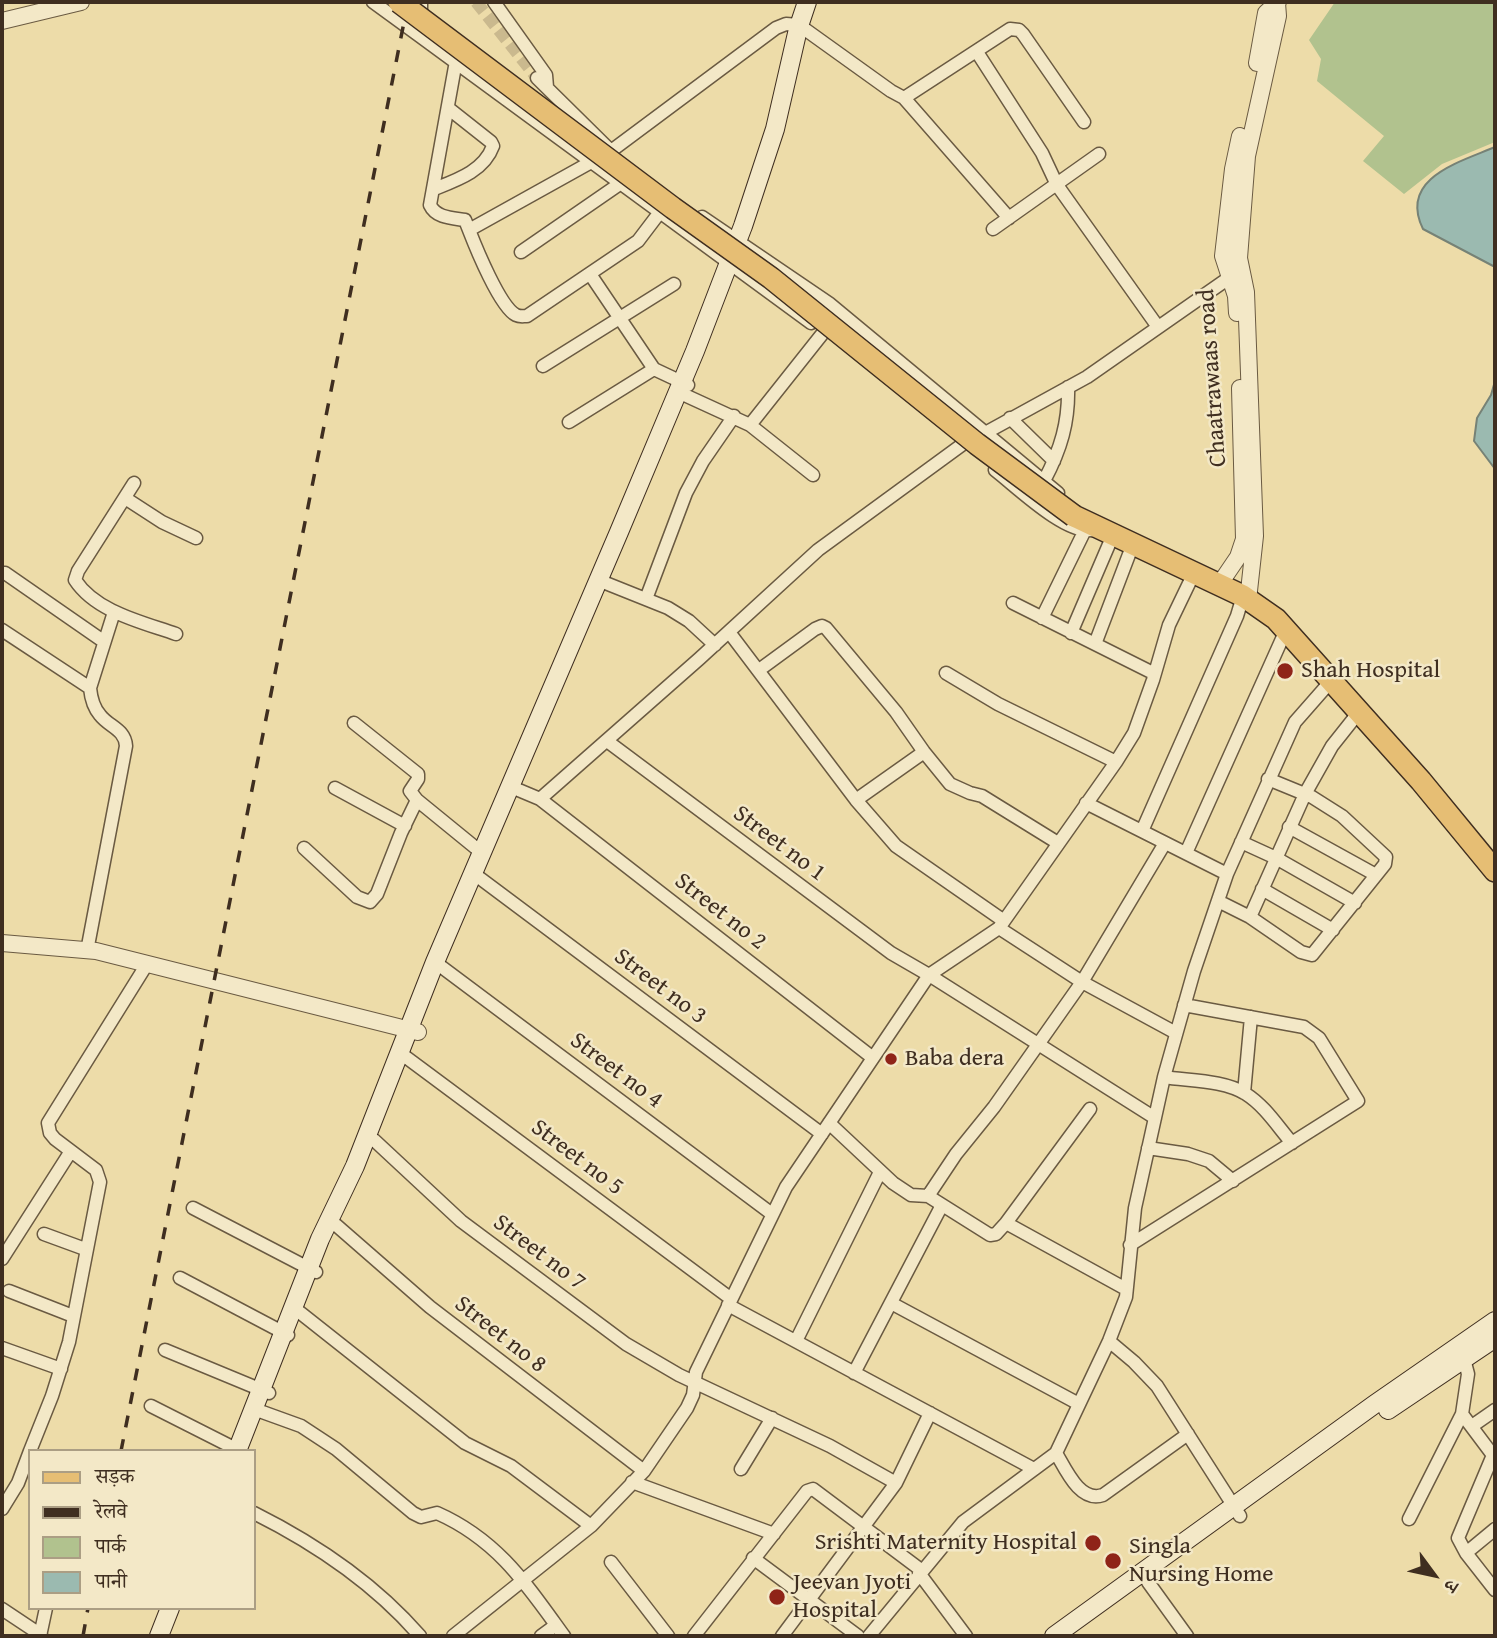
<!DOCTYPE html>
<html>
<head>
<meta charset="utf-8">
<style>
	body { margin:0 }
	#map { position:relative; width:1497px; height:1638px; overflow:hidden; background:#eddca9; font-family:"Gentium Book Plus","Noto Serif Devanagari",serif }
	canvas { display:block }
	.frame { position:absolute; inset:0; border:4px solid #3f2e20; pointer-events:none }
	.legend { position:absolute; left:28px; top:1449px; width:228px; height:161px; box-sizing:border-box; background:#f3e8c7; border:2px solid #ab9e84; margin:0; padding:9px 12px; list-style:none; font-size:21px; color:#3f2e20 }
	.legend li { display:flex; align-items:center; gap:14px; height:35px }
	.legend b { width:35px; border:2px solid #ab9e84 }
	.north { position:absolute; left:1399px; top:1540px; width:70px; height:70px; -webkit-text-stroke:5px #f3e8c7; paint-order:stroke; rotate:123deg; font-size:19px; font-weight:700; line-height:28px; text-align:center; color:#3f2e20 }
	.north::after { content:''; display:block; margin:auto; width:24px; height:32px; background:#3f2e20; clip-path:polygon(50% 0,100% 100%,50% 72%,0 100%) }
</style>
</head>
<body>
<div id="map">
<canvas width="1497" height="1638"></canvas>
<div class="frame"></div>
<ul class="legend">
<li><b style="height:9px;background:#e6be74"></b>सड़क</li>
<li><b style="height:9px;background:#3f2e20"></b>रेलवे</li>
<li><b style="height:19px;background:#b1c28e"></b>पार्क</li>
<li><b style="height:19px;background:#9bbab0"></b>पानी</li>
</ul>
<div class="north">उ</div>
</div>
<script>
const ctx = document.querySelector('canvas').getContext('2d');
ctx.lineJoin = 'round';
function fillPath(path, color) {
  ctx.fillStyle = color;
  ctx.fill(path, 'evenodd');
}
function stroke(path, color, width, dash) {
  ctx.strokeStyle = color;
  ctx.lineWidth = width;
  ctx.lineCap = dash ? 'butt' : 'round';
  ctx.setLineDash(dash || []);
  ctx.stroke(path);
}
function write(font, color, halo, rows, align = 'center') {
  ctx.font = font + ' "Gentium Book Plus",serif';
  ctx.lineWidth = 5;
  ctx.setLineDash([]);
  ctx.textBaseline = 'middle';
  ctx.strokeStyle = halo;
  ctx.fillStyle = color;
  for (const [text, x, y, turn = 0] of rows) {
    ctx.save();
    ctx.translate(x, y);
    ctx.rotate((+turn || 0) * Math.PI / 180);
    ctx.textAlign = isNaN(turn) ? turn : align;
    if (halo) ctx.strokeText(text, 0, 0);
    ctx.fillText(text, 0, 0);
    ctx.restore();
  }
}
const green = new Path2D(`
	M1335,2H1495V142L1442,164L1404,194L1363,161L1384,136L1317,81L1321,59L1309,40Z`);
const water = new Path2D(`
	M1495,147V267L1423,229C1398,178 1460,162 1495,147Z
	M1495,381V469L1474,441L1477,418L1491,395Z`);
const minorTunnel = new Path2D(`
	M476,2L537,78`);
const minor = new Path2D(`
	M373,2L421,37
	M421,2V37L811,323
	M494,2L546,75L547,87
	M977,52L1042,153L1057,185L1158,327
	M456,61L430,205C436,218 452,218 465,220L469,230
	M537,78L611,151
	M904,98L1010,29L1019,30L1023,34L1084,122
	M434,189C457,180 484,171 493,146L491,142L448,108
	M660,212L638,241L527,316C523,316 520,317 516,315C500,307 476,248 469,230L611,151L776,28L786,24L799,25L891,91L904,98L1009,218
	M702,217L830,304L1058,493
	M993,229L1099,154
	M521,252L621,183
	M590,274L654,369L688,385
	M543,366L674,284
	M678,392L750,425L813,475
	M1010,418L1054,461
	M569,422L654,369
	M750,425L823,333
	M987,432L1087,377L1236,273
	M995,470C1017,487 1066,535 1093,530
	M1044,481C1061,449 1069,422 1068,387
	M134,483L78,571L75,580C96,612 142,622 176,634
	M125,498L162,522L196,538
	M5,573L103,641
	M598,580L668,608L689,621L715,645
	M646,599L686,493L703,461L734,416
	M1013,603L1153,673
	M1042,618L1084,532
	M2,630L90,688
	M729,632L856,800L896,846L1004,921
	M1071,633L1113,535
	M1095,644L1133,544
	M759,670L815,629L822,626L826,628L896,712L924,752L950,784L970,793L982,796L1058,843
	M946,673L998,704L1116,762
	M354,723L418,774V779L410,791L417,800
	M607,741L891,953L929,975L1155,1118
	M509,786L540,799L699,659L818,550L963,444
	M335,788L405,826
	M540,799L873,1058
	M856,800L924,752
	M1086,803L1227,874
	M1289,827L1376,875
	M1142,831L1237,616L1243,596
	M1241,842L1276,858L1355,903
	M304,848L357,897L370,902L377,894L401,833L417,800L482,853
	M1186,853L1286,630
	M473,873L822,1134
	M1262,889L1333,930
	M1218,901L1250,917L1301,952L1312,955L1385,864L1386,857L1342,816L1312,797L1268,779
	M1250,917L1305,794L1332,746L1359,712
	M999,928L1082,982L1176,1033
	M87,951L126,746C125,729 109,727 100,715C93,707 91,698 90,688L114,612
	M435,962L772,1214
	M399,1052L730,1298
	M1164,1077C1189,1081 1224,1080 1246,1094C1265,1106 1278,1127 1292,1143
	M1244,1093L1251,1017
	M829,1123L893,1183L911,1195L928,1196L990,1235L996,1234L1006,1223L1090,1109
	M374,1140L461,1221L626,1344L679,1375L830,1446L896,1483
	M1148,1148L1188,1154L1209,1161L1233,1181
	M928,1196L956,1154L994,1107L1082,982L1165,843
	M193,1208L316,1272
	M1006,1223L1126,1289
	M336,1225L430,1307L644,1471
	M44,1234L85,1249
	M1130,1245L1358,1101L1319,1038L1304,1027L1184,1005
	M2,1259L71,1151
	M180,1278L288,1335
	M9,1291L73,1316
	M891,1303L1079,1404
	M728,1305L1034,1469
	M293,1307L465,1443L511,1466L591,1526
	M796,1341L880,1172
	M1109,1341L1134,1362L1157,1386L1240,1516
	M2,1348L61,1369
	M165,1350L269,1393
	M854,1373L942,1205
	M151,1406L238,1450
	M254,1409L301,1426L336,1449L413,1513L421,1517L437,1513C498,1540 527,1585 564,1636
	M1462,1414L1495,1458
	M1472,1426L1495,1410
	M30,1451L52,1396L69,1342L100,1182L96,1170L55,1139L50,1133L48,1123L147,964
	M1056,1453C1066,1470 1080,1503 1103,1495L1188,1434
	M1493,1455L1458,1538L1466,1553L1495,1590
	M741,1469L772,1418
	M632,1482L774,1534
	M2,1509L18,1483L30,1451
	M254,1513C316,1544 374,1583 420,1636
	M1409,1519L1462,1414L1468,1374L1464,1359
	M1466,1553L1495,1529
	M753,1558L858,1636
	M611,1562L668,1636
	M919,1573L966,1636
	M1148,1582L1187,1636
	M2,1609L41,1635
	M40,1636L46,1608
	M453,1636L591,1526L644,1471L687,1408L693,1395L696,1372L786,1187L929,975L999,928L1116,762L1134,733L1153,680L1169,625L1194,573
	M541,1636L556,1625
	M694,1636L807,1491L813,1489L921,1570
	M782,1636L896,1483L930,1413
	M869,1636L963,1522L1056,1453L1109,1341L1126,1297L1135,1208L1164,1077L1194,971L1227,874L1295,722L1331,681`);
const tertiary = new Path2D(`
	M2,21L81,2
	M1257,63L1266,13L1278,2
	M1237,313L1236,296L1223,256L1233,169L1240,136
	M1219,585L1238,557L1244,539L1240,388
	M1248,600L1255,536L1246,292L1239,258L1247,156L1278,16L1277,3
	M2,943L96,951L418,1032`);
const secondary = new Path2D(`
	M1388,1410L1495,1338
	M237,1451L320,1239L355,1166L435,962L619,532L695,351L743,226L775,129L798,29L807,2
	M159,1636L170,1608
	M1054,1636L1375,1404L1495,1321`);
const primary = new Path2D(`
	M1074,516L1243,596L1276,619L1421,781L1495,871`);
const rail = new Path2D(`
	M121,1451L408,2
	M83,1636L88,1608`);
const primaryBridge = new Path2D(`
	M399,2L673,208L771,278L977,444L1074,516`);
const markers = [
	[1285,671,9,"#8f2418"],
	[891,1059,7,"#8f2418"],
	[1093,1543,9,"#8f2418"],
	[1113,1561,9,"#8f2418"],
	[777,1597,9,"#8f2418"]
];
const streetNames = [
	["Chaatrawaas road",1213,378,-94],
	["Street no 1",779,844,37],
	["Street no 2",720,912,38],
	["Street no 3",660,987,37],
	["Street no 4",616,1071,37],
	["Street no 5",577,1158,37],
	["Street no 7",539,1253,37],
	["Street no 8",500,1335,38]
];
const poiNames = [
	["Shah Hospital",1301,671],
	["Baba dera",905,1059],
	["Srishti Maternity Hospital",1077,1543,"right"],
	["Singla",1129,1547],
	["Nursing Home",1129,1575],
	["Jeevan Jyoti",793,1583],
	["Hospital",793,1611]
];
fillPath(green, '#b1c28e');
fillPath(water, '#9bbab0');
stroke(water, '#768276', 2);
stroke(minorTunnel, '#cab98e', 12, [12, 6]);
stroke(minor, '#6a5a42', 15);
stroke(tertiary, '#6a5a42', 18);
stroke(secondary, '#3f2e20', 20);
stroke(primary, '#3f2e20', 24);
stroke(minor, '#f3e8c7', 12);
stroke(tertiary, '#f3e8c7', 16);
stroke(secondary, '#f3e8c7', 18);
stroke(primary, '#e6be74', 21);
stroke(rail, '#3f2e20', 3.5, [12, 12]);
stroke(primaryBridge, '#3f2e20', 24, []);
stroke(primaryBridge, '#e6be74', 21);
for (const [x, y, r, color] of markers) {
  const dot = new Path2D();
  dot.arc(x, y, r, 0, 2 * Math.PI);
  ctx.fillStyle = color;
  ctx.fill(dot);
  stroke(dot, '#f3e8c7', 2.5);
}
write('24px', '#3f2e20', '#f3e8c7', streetNames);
write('24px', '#3f2e20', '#f3e8c7', poiNames, 'left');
</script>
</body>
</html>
